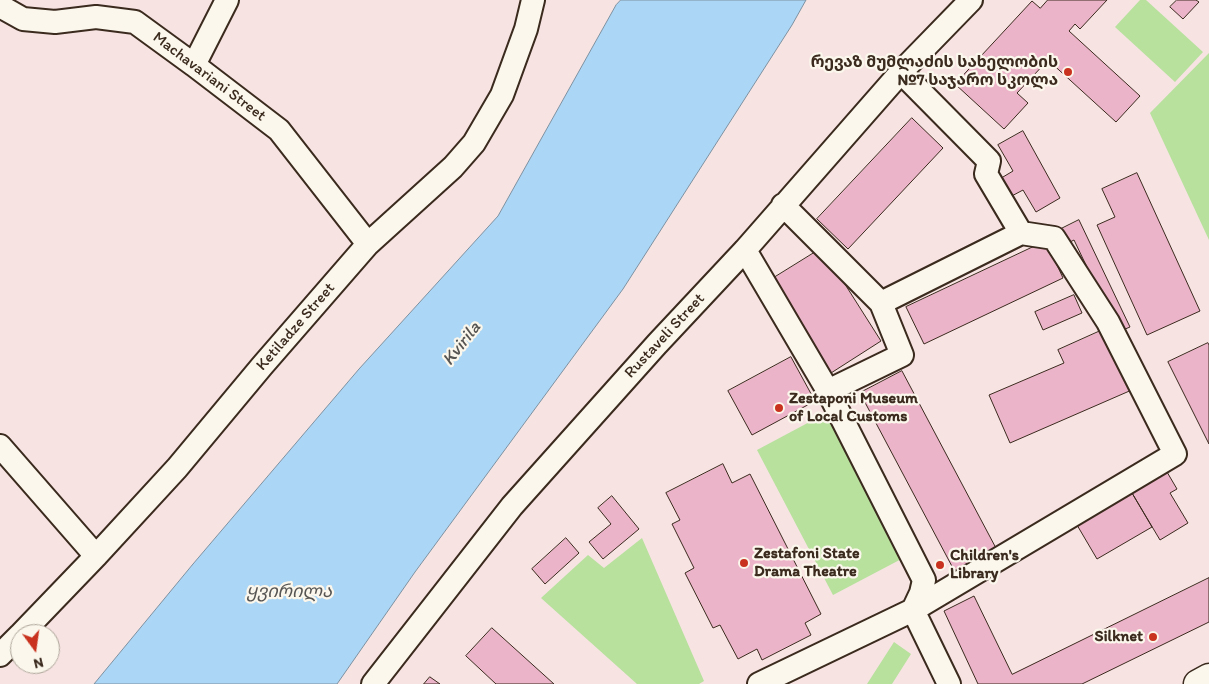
<!DOCTYPE html>
<html>
<head>
<meta charset="utf-8">
<style>
	body { margin:0 }
	#map { position:relative; width:1209px; height:684px; overflow:hidden; background:#f6e3e2; font-family:Itim,sans-serif }
	canvas { display:block }
	.north { position:absolute; left:10px; top:624px; width:50px; height:50px; box-sizing:border-box; background:#fbf7ec; border:1px solid #aea59a; border-radius:50%; rotate:166deg; font-size:14px; font-weight:700; line-height:20px; text-align:center; color:#3b2a1e }
	.north::after { content:''; display:block; margin:auto; width:18px; height:22px; background:#c8321e; clip-path:polygon(50% 0,100% 100%,50% 72%,0 100%) }
</style>
</head>
<body>
<div id="map">
<canvas width="1209" height="684"></canvas>
<div class="north">N</div>
</div>
<script>
const ctx = document.querySelector('canvas').getContext('2d');
ctx.lineJoin = 'round';
function fillPath(path, color) {
  ctx.fillStyle = color;
  ctx.fill(path, 'evenodd');
}
function stroke(path, color, width, dash) {
  ctx.strokeStyle = color;
  ctx.lineWidth = width;
  ctx.lineCap = dash ? 'butt' : 'round';
  ctx.setLineDash(dash || []);
  ctx.stroke(path);
}
function write(font, color, halo, rows, align = 'center') {
  ctx.font = font + ' Itim,"Noto Sans Georgian",sans-serif';
  ctx.lineWidth = 4.5;
  ctx.setLineDash([]);
  ctx.textBaseline = 'middle';
  ctx.strokeStyle = halo;
  ctx.fillStyle = color;
  for (const [text, x, y, turn = 0] of rows) {
    ctx.save();
    ctx.translate(x, y);
    ctx.rotate((+turn || 0) * Math.PI / 180);
    ctx.textAlign = isNaN(turn) ? turn : align;
    if (halo) ctx.strokeText(text, 0, 0);
    ctx.fillText(text, 0, 0);
    ctx.restore();
  }
}
const green = new Path2D(`
	M1140,0H1146L1203,52L1175,82L1115,27Z
	M1209,53V240L1150,113Z
	M832,410L909,555L833,595L757,450Z
	M642,538L704,681L699,684H637L541,598L588,555L604,568Z
	M894,642L911,654L892,684H867Z`);
const water = new Path2D(`
	M621,0H806L792,25L623,289L415,572L337,684H94L193,564L359,369L498,216L616,5Z`);
const building = new Path2D(`
	M1048,0H1107L1080,29L1075,24L1069,31L1140,96L1116,122L1048,60L1017,93L1028,103L1004,129L955,84L1032,1L1040,8Z
	M1177,0H1196L1199,2L1183,19L1170,7Z
	M912,118L943,148L848,249L817,219Z
	M1023,131L1060,198L1036,212L1023,190L1008,198L998,180L1013,171L998,145Z
	M1137,173L1200,311L1147,335L1097,225L1115,217L1102,189Z
	M1079,220L1130,327L1118,332L1074,240L1066,244L1059,230Z
	M1046,241L1063,278L924,344L906,307Z
	M822,248L881,341L831,373L772,279Z
	M1074,295L1082,313L1043,330L1035,312Z
	M1107,328L1134,389L1010,443L989,395L1064,363L1058,350Z
	M1208,343L1209,345V444L1168,362Z
	M791,357L815,401L752,435L728,391Z
	M902,371L997,550L955,572L860,393Z
	M723,464L732,483L750,474L821,614L805,623L811,635L762,660L757,649L738,659L720,625L713,628L685,573L694,568L672,524L680,520L666,493Z
	M1167,472L1177,489L1170,493L1188,523L1160,540L1132,493Z
	M1132,493L1152,527L1097,559L1077,525Z
	M612,496L639,529L603,559L589,542L611,524L598,508Z
	M566,538L579,553L545,584L532,569Z
	M1209,578V622L1082,684H978L944,611L974,596L1012,674Z
	M492,628L554,684H496L466,656Z
	M430,677L440,684H424Z`);
const minor = new Path2D(`
	M0,6L23,19L55,22L96,17L135,22L194,65L279,130L368,244
	M194,65L227,0
	M901,72L989,161L986,174L1021,233L1054,238L1108,322L1175,454L913,610
	M783,205L881,303
	M745,250L828,391L924,580L921,593L913,610
	M828,391L902,355L881,303L1021,233
	M0,446L96,556
	M21,634L96,556L177,468L262,366L368,244L453,167L474,143L502,95L526,29L533,0
	M0,655L20,635
	M373,684L512,506L657,344L745,250L901,72L971,0
	M759,684L913,610L949,684`);
const major = new Path2D(`
	M1198,684L1209,678`);
const markers = [
	[1068,72,5,"#c8321e"],
	[779,408,5,"#c8321e"],
	[744,563,5,"#c8321e"],
	[940,565,5,"#c8321e"],
	[1153,637,5,"#c8321e"]
];
const poiNames = [
	["რევაზ მუმლაძის სახელობის",1058,63,"right"],
	["№7 საჯარო სკოლა",1058,81,"right"],
	["Zestaponi Museum",789,399],
	["of Local Customs",789,417],
	["Zestafoni State",754,554],
	["Drama Theatre",754,572],
	["Children's",950,556],
	["Library",950,574],
	["Silknet",1143,637,"right"]
];
const streetNames = [
	["Machavariani Street",209,77,37],
	["Ketiladze Street",296,327,-49],
	["Rustaveli Street",665,336,-47]
];
const waterNames = [
	["Kvirila",462,344,-52],
	["ყვირილა",289,592]
];
fillPath(green, '#b7e19d');
fillPath(water, '#abd6f6');
stroke(water, '#7e91a0', 1);
fillPath(building, '#ecb4c9');
stroke(building, '#3b2a1e', 1);
stroke(minor, '#3b2a1e', 26);
stroke(major, '#3b2a1e', 31);
stroke(minor, '#fbf7ec', 22);
stroke(major, '#fbf7ec', 28);
for (const [x, y, r, color] of markers) {
  const dot = new Path2D();
  dot.arc(x, y, r, 0, 2 * Math.PI);
  ctx.fillStyle = color;
  ctx.fill(dot);
  stroke(dot, '#fbf7ec', 2);
}
write('bold 16px', '#3b2a1e', '#fbf7ec', poiNames, 'left');
write('16px', '#3b2a1e', '#fbf7ec', streetNames);
write('italic 18px', '#575554', '#fbf7ec', waterNames);
</script>
</body>
</html>
